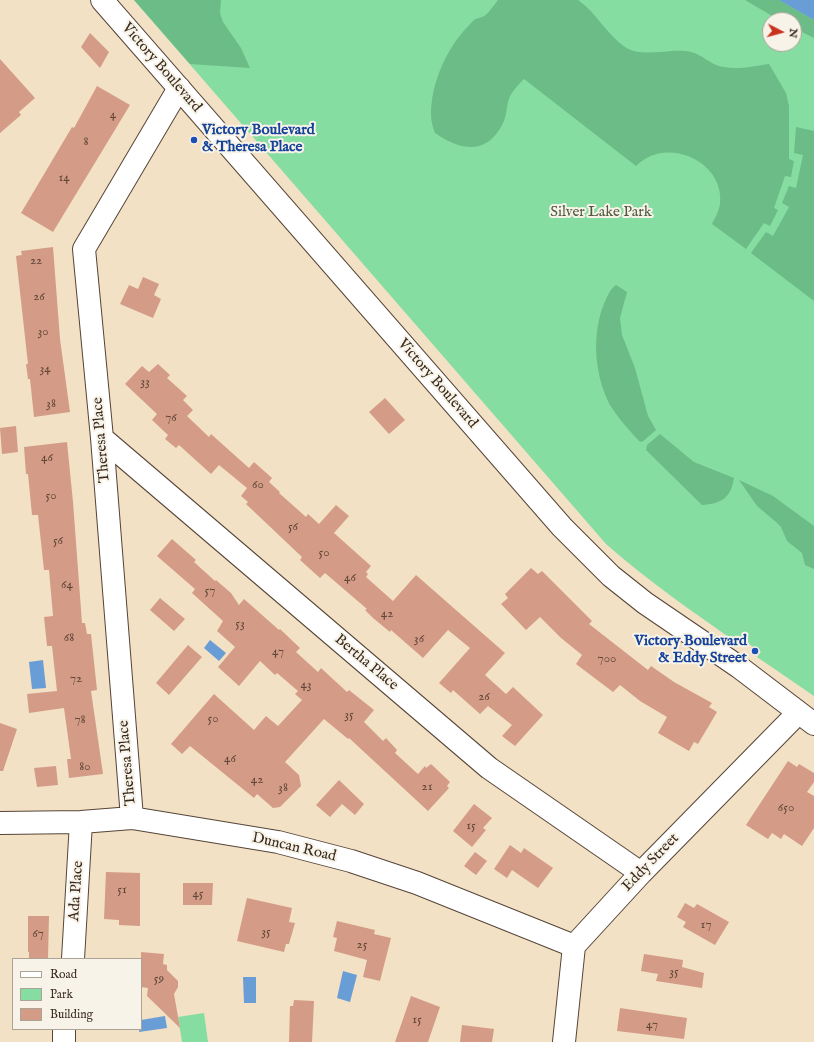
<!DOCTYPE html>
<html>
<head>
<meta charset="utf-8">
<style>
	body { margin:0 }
	#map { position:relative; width:814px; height:1042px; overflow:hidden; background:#f2e1c5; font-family:"IM FELL English",serif }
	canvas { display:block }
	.legend { position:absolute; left:12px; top:958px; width:130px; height:72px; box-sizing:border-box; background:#f7f3e8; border:1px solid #aca397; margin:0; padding:5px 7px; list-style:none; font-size:12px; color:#3b2a1e }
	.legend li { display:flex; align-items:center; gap:8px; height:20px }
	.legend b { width:20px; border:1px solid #aca397 }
	.north { position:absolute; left:762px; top:12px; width:40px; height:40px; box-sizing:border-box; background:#f7f3e8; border:1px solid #aca397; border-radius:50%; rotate:96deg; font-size:11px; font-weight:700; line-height:16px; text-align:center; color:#3b2a1e }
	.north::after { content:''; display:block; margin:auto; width:14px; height:18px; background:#c8321e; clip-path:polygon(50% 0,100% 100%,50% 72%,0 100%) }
</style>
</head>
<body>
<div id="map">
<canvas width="814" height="1042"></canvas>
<ul class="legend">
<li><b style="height:5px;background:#fff"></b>Road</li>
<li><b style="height:11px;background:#85dda1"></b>Park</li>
<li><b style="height:11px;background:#d49c87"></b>Building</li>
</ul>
<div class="north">N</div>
</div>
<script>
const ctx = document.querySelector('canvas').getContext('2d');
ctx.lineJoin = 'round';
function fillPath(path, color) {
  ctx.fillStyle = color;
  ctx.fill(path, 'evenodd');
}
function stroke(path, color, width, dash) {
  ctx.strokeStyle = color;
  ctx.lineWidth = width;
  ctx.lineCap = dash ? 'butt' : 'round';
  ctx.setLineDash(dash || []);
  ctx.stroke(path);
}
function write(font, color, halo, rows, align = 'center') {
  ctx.font = font + ' "IM FELL English",serif';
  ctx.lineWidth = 4;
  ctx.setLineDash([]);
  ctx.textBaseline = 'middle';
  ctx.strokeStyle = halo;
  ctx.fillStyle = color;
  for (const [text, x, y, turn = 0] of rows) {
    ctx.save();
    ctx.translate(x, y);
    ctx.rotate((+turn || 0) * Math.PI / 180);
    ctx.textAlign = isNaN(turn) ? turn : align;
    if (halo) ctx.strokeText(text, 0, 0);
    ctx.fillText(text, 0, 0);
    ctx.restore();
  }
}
const green = new Path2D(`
	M134,0H814V696L757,657L761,652L747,643L743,647C696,614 649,582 606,544ZM770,20H794V44H770Z
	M204,1013L208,1042H182L178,1017Z`);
const forest = new Path2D(`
	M134,0H221L220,13L223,22L241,48L250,68L190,64Z
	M498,0H578C596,12 606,34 625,47C642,58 667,49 685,51C702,52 708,65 724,67C738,70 755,66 769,64L786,93L789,106V159L794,161L791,177L785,176L774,208L778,210L770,226L764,223L746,249L712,224C715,218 719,211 720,204C725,161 666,135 636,166L524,79C519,84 511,92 509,99C506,108 507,116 502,125C486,156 459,150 435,133C433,128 431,121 431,115C431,81 448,45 473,21C476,18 480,18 484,16C489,13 494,5 498,0Z
	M745,0H779L814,20V38L794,28V20H779Z
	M796,127L814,131V301L751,253L766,232L773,236L789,207L782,203L789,186L796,188L803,155L794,153Z
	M616,285L627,292L620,318L622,335L635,368L648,416L656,430L642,442L639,441C629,430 618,418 610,405C595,376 592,339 602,309C605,302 609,289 616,285Z
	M660,434L694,462L734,478C731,498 721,504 702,505L646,450L647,445Z
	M739,480L773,496L814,526V569L805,565L802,553L787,541L781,527L776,522L757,506Z`);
const water = new Path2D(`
	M779,0H814V20Z
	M210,640L226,653L219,661L204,648Z
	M43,660L46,688L32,689L29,662Z
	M343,971L357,975L350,1002L337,998Z
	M243,977H256V1003H244Z
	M165,1016L167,1028L139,1032L141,1020Z`);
const building = new Path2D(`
	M90,33L109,52L100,68L81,47Z
	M0,59L35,98L19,112L21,115L0,133Z
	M97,86L130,105L53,232L21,213L72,127L74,128Z
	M53,247L60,339L70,412L34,417L30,379H28L26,364H28L16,256L22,255L21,251Z
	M143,277L159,284L154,295L161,299L153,318L120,304L129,285L138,289Z
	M158,364L170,375L167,378L187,396L183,400L193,410L187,416L209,437L211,434L249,468L254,462L272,478L269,482L280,492L279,493L306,517L308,514L319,524L336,505L349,516L334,533L371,566L366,572L368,574L366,577L393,601L416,575L505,653L485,675L506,694L513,687L543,715L515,746L502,736L512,725L488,706L480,714L453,690L451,693L439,683L470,648L448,630L423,658L391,630L390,632L373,618L365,610L367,609L325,573L320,578L300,560L302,557L246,504L248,502L241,496L247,488L219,465L211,474L179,445L176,448L165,439L168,435L152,420L157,414L125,384L142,366L149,372Z
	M385,398L405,420L389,434L369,412Z
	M16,426L18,452L2,454L0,428Z
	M67,442L73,502L82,623H85L87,634H91L97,690L91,691L103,774L69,778L67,759H71L64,708L29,713L27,694L57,691L52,646H47L44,617L53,616L49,570H44L38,515H32L28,474H26L24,447Z
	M172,539L196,560L194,562L215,581L216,580L231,593L239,605L244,599L279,630L280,629L300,648L296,652L318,672L321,668L347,692L349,690L374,710L364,722L383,741L386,738L397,750L395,753L418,774L425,766L426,768L431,764L450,782L447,786L449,788L428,811L349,738L348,739L324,719L285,762L299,775L301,786L280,807L273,808L257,794L254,798L190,746L182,754L171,744L214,694L254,730L266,716L278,726L302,700L295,694L298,691L277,673L275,675L260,661L239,686L218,667L235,647L217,631L223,621L192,593L195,589L157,556Z
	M531,568L538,574L542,571L592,621L589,624L648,670L651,666L674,682L712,703L709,707L717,712L698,744L694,742L689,751L658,733L667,717L640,701L620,685L613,692L576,664L582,655L561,638L540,617L526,630L501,604L508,598L505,594Z
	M160,598L185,619L174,631L150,610Z
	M188,645L202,657L169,695L156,683Z
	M0,723L17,729L3,771H0Z
	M788,761L797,767L799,764L814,773V782L807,792L814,796V828L802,846L784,834L781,839L772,833L768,839L746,825Z
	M56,766L58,785L37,787L34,768Z
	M339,780L364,804L355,815L342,804L330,817L316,805Z
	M474,804L492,818L483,828L486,830L472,847L453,831Z
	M510,845L521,853L524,848L553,868L538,888L512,870L507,878L494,869Z
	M475,852L487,861L476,875L464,866Z
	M106,872L140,873V926L119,925V920L104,919Z
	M183,883H213L212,905H183Z
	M247,898L292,908L289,922L295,923L289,944H286L284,952L237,941Z
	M685,903L694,908L697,904L729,922L715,945L683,927L686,922L677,917Z
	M28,916H49L48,959H29V952H28Z
	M337,921L375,930L374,934L391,938L380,981L363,977L367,960L334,951L337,938L333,937Z
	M141,952L164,954L163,964L167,965V970L178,981V987L174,994L180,1028L147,996L148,988L141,987Z
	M644,954L683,960L682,967L704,973L702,988L656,981L658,974L641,971Z
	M411,996L440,1007L428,1042H395Z
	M294,1000L314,1001L312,1042H289L290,1006H293Z
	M620,1008L687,1018L684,1039L617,1031Z
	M462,1025L494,1029L492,1042H460Z`);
const minor = new Path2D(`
	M102,438L489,768L641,873
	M132,818L102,438L84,249L179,88
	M0,823L81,822L132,818L278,842L351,861L417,883L574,946
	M73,959L81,822
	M64,1042V1029
	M564,1042L574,946L641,873L798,713`);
const major = new Path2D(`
	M102,0L562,527L611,576L645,603L739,667L814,724`);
const markers = [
	[194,140,4,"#1a4fb4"],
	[755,651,4,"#1a4fb4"]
];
const numberNames = [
	["4",113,115],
	["8",86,142],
	["14",64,178],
	["22",36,261],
	["26",39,297],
	["30",43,332],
	["34",45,369],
	["33",145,382],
	["38",51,404],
	["76",171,418],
	["46",47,458],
	["60",258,485],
	["50",51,496],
	["56",293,527],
	["56",58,541],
	["50",324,553],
	["46",350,578],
	["64",67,585],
	["57",210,591],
	["42",387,614],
	["53",240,624],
	["68",69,638],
	["36",419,639],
	["47",278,652],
	["700",607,659],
	["72",76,679],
	["43",306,685],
	["26",484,697],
	["35",349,715],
	["50",213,719],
	["78",80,720],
	["46",230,759],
	["80",85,767],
	["42",257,780],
	["21",427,787],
	["38",283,788],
	["650",786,808],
	["15",471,826],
	["51",122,890],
	["45",198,894],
	["17",706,925],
	["35",266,932],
	["67",38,934],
	["25",362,945],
	["35",674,972],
	["59",159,979],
	["15",417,1020],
	["47",652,1025]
];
const streetNames = [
	["Victory Boulevard",161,68,49],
	["Victory Boulevard",437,384,49],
	["Theresa Place",102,440,-95],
	["Bertha Place",366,663,40],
	["Theresa Place",128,763,-95],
	["Duncan Road",294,848,13],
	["Eddy Street",651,863,-46],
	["Ada Place",77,891,-86]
];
const transitNames = [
	["Victory Boulevard",202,131],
	["& Theresa Place",202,148],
	["Victory Boulevard",747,642,"right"],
	["& Eddy Street",747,659,"right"]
];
const parkNames = [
	["Silver Lake Park",601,213]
];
fillPath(green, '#85dda1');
fillPath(forest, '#6cbc87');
fillPath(water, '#699dd5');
fillPath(building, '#d49c87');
stroke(minor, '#564537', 24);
stroke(major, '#564537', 24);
stroke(minor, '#fff', 22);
stroke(major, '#fff', 22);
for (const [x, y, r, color] of markers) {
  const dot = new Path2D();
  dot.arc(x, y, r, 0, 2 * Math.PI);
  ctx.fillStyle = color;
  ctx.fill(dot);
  stroke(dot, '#f7f3e8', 1.5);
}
write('13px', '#614638', null, numberNames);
write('15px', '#3b2a1e', '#f7f3e8', streetNames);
write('bold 15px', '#164399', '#f7f3e8', transitNames, 'left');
write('15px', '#4e573f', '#f7f3e8', parkNames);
</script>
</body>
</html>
